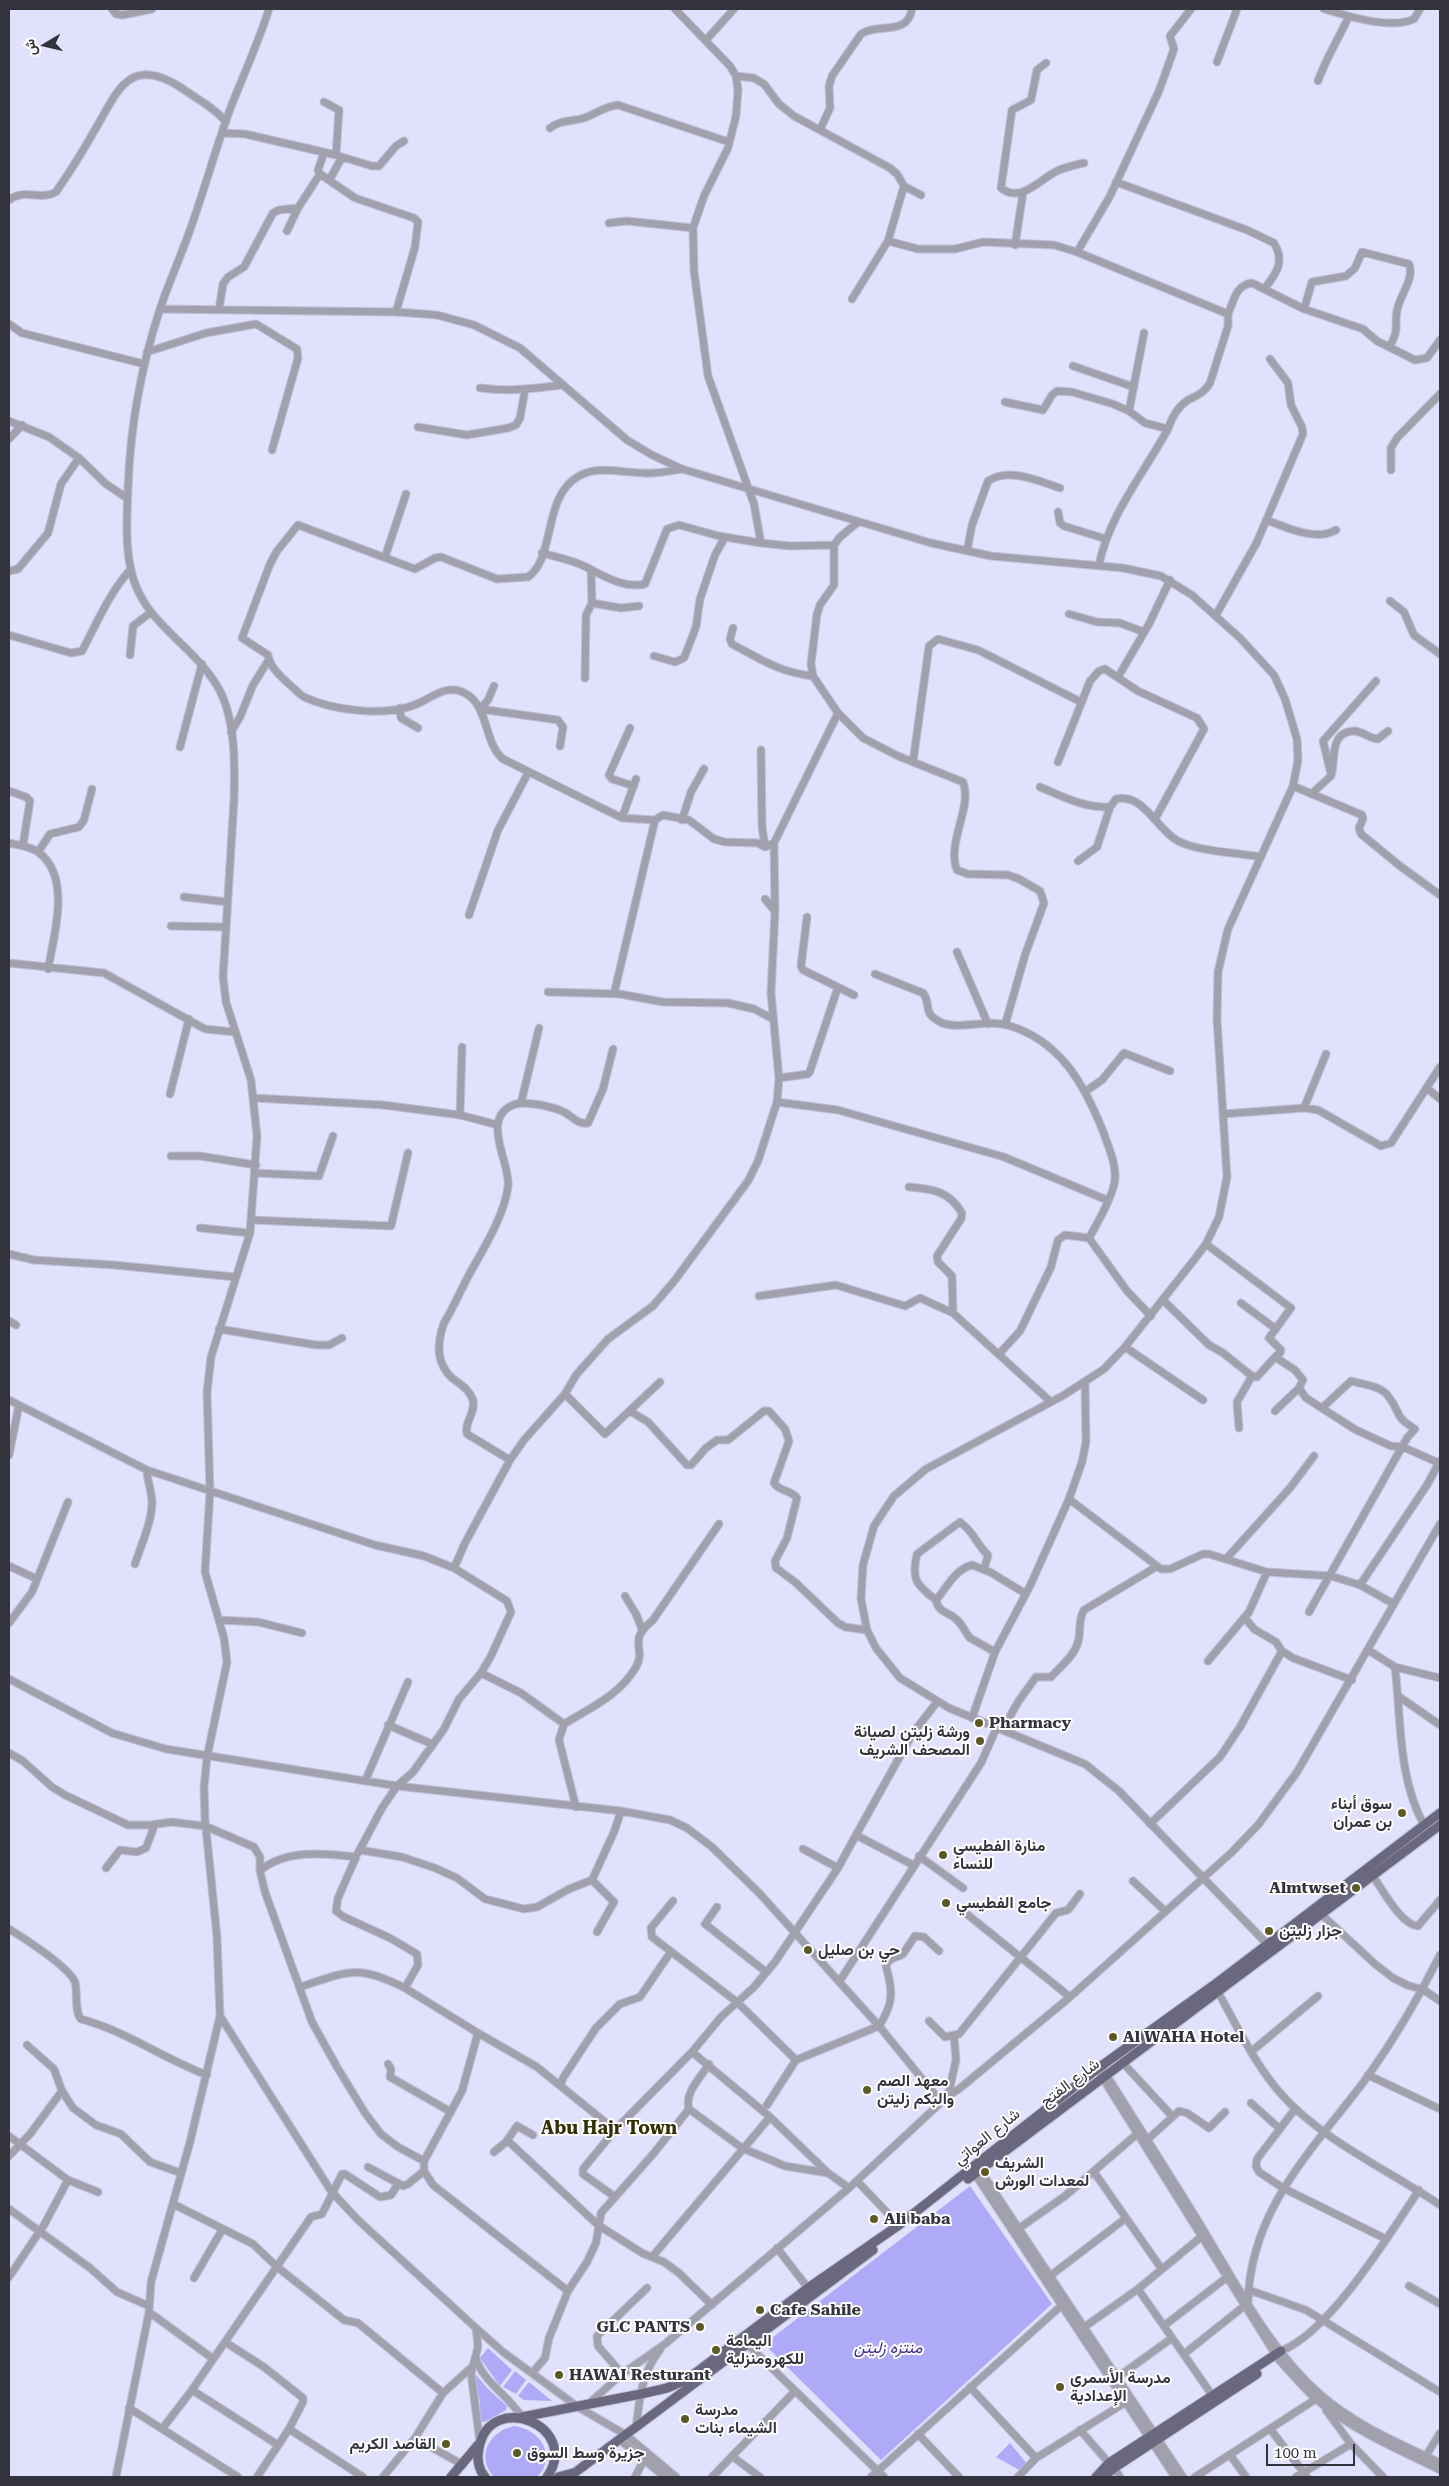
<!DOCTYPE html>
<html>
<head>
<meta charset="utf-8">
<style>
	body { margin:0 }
	#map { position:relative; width:1449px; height:2486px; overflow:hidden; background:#e1e1fe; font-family:"Roboto Serif",Vazirmatn,serif }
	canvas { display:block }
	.frame { position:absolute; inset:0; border:10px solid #33333e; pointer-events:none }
	.north { position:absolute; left:20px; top:20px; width:50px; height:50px; -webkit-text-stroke:4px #fff; paint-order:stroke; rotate:261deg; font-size:14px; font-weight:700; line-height:20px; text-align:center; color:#33333e }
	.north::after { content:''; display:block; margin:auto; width:18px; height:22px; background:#33333e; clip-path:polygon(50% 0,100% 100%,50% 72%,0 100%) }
	.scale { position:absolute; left:1266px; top:2444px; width:89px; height:22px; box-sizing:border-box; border:2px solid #33333e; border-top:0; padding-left:6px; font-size:15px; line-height:18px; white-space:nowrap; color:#33333e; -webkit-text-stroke:4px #fff; paint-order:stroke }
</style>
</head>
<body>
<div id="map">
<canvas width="1449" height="2486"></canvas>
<div class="frame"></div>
<div class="north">ش</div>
<div class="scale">100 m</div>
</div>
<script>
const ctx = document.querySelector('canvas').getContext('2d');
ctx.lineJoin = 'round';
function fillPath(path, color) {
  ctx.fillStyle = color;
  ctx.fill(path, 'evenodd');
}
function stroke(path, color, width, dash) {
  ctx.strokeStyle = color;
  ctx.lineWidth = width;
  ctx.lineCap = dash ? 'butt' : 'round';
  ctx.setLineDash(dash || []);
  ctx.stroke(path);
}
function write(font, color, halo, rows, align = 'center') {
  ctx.font = font + ' "Roboto Serif",Vazirmatn,serif';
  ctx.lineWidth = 4;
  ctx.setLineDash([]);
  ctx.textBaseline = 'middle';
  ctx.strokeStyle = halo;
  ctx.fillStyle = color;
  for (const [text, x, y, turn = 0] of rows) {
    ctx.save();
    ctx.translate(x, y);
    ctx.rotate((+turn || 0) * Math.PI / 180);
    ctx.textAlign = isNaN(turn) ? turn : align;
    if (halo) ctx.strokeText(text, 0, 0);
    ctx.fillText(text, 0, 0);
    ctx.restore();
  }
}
const green = new Path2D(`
	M970,2186L1052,2304L881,2460L764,2344Z
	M488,2348L512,2370L500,2386L480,2358Z
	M473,2371L488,2389L507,2406L506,2410L485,2422L479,2421L480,2403Z
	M515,2371L526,2380L516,2394L503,2387Z
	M529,2382L552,2401L524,2400L518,2396Z
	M514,2426C540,2429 558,2456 537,2477H494C475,2456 490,2431 514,2426Z
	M1010,2443L1027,2464L1019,2470L996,2457Z`);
const minor = new Path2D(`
	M112,9L116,14L123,15L152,9
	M675,9L730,66L736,76L738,90L736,116L728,148L704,196L693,228L694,271L708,376L754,504L761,543
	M1324,9C1348,16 1390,30 1414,19L1420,9
	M706,40L734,9
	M1217,62L1237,9
	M1046,63L1037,70L1031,100L1012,110L1001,188C1021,204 1040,179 1057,171C1065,167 1075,165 1084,163
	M736,76L754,78L764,84L779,104L794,116L890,168L897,174L904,186L888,241L852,299
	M1318,81C1326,58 1339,38 1349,16
	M324,102L339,110L336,155
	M550,128C562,119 572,122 584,118C596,114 605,106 618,105L729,142
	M820,130L830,108L829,86L832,76L861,34C878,22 907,37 912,9
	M222,133L245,134L336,155L342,157L330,179
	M324,153L318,170L320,174L355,198L414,218L418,222L415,247L396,312
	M342,157L372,166H379L396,146L404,141
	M1116,182L1247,230L1274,243C1285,261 1277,273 1265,288
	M904,186L921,195
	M9,200C24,188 41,201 56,192C69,173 82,153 93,133C117,94 127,52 183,89C197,99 215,108 226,122
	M609,223L627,221L693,228
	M287,231L298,208L320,174
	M888,241L918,249H955L983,242L1054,245L1077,252
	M1015,245L1023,193
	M160,309L396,312L437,315L474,325L520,348L627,440L652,455L682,469L931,543L991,556L1123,568L1161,576L1192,595L1240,638L1274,675L1285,699L1297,739L1298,760L1293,786L1228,929L1218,972L1217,1019L1227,1177L1219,1217L1206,1244L1194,1260L1125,1347L1104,1369L1064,1395L926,1469L894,1496L874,1526L863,1565L861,1599L867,1630L876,1648L900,1678L949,1708L1085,1764L1119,1791L1271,1948
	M219,309L223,284L228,277L244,267L273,213L279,210L298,208
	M1304,309L1312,282L1346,276L1355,268L1362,252L1409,264C1415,279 1399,296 1397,311C1394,328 1400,327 1390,346
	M1228,314C1234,300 1236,285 1252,283L1304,309L1363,329L1377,341L1415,360L1427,358L1440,340
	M9,324L22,333L144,364
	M147,352L206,333L256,324L297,349L298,358L272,450
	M1073,366L1134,387
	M480,388C509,392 535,388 563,385
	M1005,402L1043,410L1052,395L1057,391L1072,392L1113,404L1129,411L1145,423L1168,429
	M1129,411L1144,333
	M9,421L49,437L79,458L106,484L127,498
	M418,427L467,435L508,428L516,425L520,418L525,390
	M9,439L22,425
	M682,469C670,471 657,474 644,473C623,473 598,465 579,476C542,496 556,558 528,577L497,579L441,557L435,558L415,569L298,525L277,551L270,564L242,638L268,655C270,667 280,676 290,685C294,688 299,694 304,697C334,711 386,717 417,704C431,698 444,686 460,691C490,701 482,741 503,759L622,818L655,820L663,815L689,820L714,839L725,842L758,843L765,847L774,843L838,713
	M1391,470V448L1397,438L1440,394
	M1058,512L1060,523L1064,526L1106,539
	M1266,520C1286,527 1315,542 1336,530
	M857,523L840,537L834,545V585L820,605L817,614L811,664L813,676L838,713L863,738L898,756L963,782C973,807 946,843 957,870L968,874L1008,875L1019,879L1040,891L1044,903L1025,955L1005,1025
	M967,551L972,525L988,481C1009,467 1039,481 1060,488
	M542,553C556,557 573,560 586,567C604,576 624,589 645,584L667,529L679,525L719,536L761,543L790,546L834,545
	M385,557L406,494
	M1099,565C1109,515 1144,473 1168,429C1172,417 1177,407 1188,400C1198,395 1204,393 1210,383L1228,326V314L1077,252L1109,198L1159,91L1174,49L1170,36L1191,9
	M591,570L592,603L621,608L639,606
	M9,571L18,569L48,533L61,484L79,458
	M1390,601L1404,612L1414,635L1440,654
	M1069,614L1097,622L1120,623L1144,632
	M1216,615L1257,542L1303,434L1302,427L1291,405L1288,383L1270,359
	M733,628L730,639L732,644C760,659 781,673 813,676
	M9,635L71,653L82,651C97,623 109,593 131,569
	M130,655L133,626L150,613
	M654,656L675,662L684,658L696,627L700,599L715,555L725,537
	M1118,677L1149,624L1170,580
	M585,678L586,615L592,603
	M400,708L401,718L418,728
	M480,709L558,720L563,727L560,746
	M480,709L488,700L494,686
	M630,728L609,775L612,779L634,786
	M231,732L240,717L253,685L268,661
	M180,747L202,664
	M761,750L762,826L765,847
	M913,762L929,646L938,639L978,650L1081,702
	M1058,762L1090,681L1099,671L1105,669L1138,691L1197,718L1204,729L1155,819
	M1331,774L1323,741L1376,681
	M1293,786L1362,815L1363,819L1359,828L1361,834L1400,866L1440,895
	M1040,787C1064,797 1084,808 1110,807
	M9,791L26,797L30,801L23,845
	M1311,794L1331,776C1336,762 1328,731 1355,731C1364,732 1370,739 1378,739L1388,731
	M622,818L636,779
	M682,820L691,792L704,769
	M9,843C18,845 30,846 38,852C72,876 54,936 48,969
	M774,843L775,910
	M38,852L50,834L79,827L84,820L92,789
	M1078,861L1097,847L1110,807L1116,799C1144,793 1157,830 1178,841C1196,851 1239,853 1261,857
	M184,897L227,902
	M469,915L498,830L528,773
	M807,917L801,966L803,970L854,995
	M171,926L226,927
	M957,952L988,1024
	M9,963L104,973L205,1029L235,1032
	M875,974L923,993C933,1006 920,1012 942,1023C962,1030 986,1019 1007,1025C1060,1040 1084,1084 1103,1131C1108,1146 1116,1163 1115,1179C1114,1195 1097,1224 1089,1238L1127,1291L1151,1316
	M548,992L620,994L663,1002L728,1003L754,1009L773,1019
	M614,994L655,820
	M462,1047L460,1115L498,1125
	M779,1078L808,1074L810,1071L838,987
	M1428,1089L1440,1099
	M1086,1091L1102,1080L1124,1053L1170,1071
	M170,1094L189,1019
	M254,1098L383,1105L460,1115
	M777,1102L838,1110L1004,1157L1107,1200
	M521,1103L539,1028
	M1304,1108L1326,1054
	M1223,1114L1304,1108L1318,1110L1381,1146L1391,1143L1440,1067
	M171,1156H200L256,1165
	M255,1173L319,1176L333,1136
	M909,1187C933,1189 949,1191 962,1213L961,1219L937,1256L938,1262L952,1276L953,1313L1051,1402
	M252,1220L391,1226L408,1153
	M200,1228L250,1233
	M1206,1244L1291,1308L1269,1338L1281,1350L1280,1353L1275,1357L1295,1370L1303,1380L1299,1388L1275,1411
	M9,1254L34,1260L114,1265L235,1277
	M759,1296L836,1285L905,1306L920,1298L953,1313
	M1163,1300L1209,1345L1223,1353L1252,1376L1257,1377L1275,1357
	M1241,1303L1276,1329
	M9,1321L16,1325
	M219,1329L316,1345H329L342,1338
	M1125,1347L1203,1400
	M999,1354L1020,1331L1051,1267L1058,1240L1065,1235L1089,1238
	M1299,1388L1306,1398L1356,1430L1391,1446L1403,1447L1439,1463
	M565,1394L605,1434L660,1382
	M9,1400L147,1470L375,1545L424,1556L454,1568L507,1601L511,1612L491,1656L481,1673L521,1693L564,1724L559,1740L576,1807
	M630,1411L648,1422L687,1465H691L706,1448L717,1440H728L764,1411H769L785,1429L789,1441L774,1483C780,1492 791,1490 797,1498L787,1538L775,1561L776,1568L795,1582L838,1623L845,1627L867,1630
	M1239,1428L1237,1402L1252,1376
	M9,1455L19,1405
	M510,1460L467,1434C464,1422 476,1413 473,1400C469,1389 461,1385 452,1378C436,1363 437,1342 444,1323C454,1307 461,1289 470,1273C484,1248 505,1214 508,1186C511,1163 478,1116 516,1104C529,1101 553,1107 564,1112C572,1116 578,1125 588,1123L603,1089L613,1049
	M1069,1499L1161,1569H1170L1203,1554H1209L1267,1572L1331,1576L1360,1585L1394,1604
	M1226,1559L1290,1488L1314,1456
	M135,1564C141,1545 152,1522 152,1502C152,1492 147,1481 147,1470
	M9,1566L37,1579
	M454,1568L465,1543L510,1460L524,1440L565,1394L576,1375L608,1339L653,1306L675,1280L748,1181L758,1161L777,1102L779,1078L771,993L775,911L765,899
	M1360,1585L1427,1485L1440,1461
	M625,1596L636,1614L642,1629
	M936,1600C916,1585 911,1579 917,1554L960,1522C976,1534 975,1543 988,1555L984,1570
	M1309,1612L1407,1438L1415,1429C1392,1415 1402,1413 1388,1396C1381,1386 1362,1384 1351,1381L1322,1408
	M1245,1618L1254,1629L1276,1642L1282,1651L1293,1658L1352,1680
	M219,1620L258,1622L302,1633
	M9,1623L32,1592L68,1502
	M1368,1650L1395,1667L1440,1678
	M995,1652L970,1638C965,1632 963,1625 956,1619C948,1611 939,1614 936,1600C946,1589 955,1569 972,1565L990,1572L1026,1594
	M1208,1661L1249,1612L1267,1572
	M1395,1667C1401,1719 1398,1778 1424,1825
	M9,1679L112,1733L166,1749L397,1786L621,1811L670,1820L687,1828L712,1847L760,1894L879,2026L941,2102
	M1398,1696L1440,1725
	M972,1718L995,1652L1030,1586L1069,1499L1082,1462L1086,1442L1085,1383
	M564,1724C590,1708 620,1695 636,1667C647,1647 626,1642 653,1620L719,1524
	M388,1725L432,1744
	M1003,1729L1018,1702L1036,1677H1051C1059,1668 1073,1657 1077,1645C1082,1634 1077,1621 1084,1610L1156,1567
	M9,1753L23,1761L52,1787L65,1795L128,1825H151L171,1822L205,1826L254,1847L260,1857V1871C284,1849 326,1853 356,1857L338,1898L336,1911L344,1917L390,1938L417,1954L418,1965L405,1988L478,2033L462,2091L424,2161V2171L433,2185L568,2291
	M366,1779L408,1682
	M1150,1824L1220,1757L1240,1727L1282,1651
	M803,1849L838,1868L856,1835
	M360,1850L402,1857L435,1868L457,1878L485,1899L524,1909L537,1907L569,1889L592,1880L614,1832L621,1811
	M358,1853L382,1808L397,1786L413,1772L444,1729L459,1699L481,1673
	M919,1856L963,1888
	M913,1865L856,1835L913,1733L937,1702
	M106,1868L120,1850L137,1852L146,1848L155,1824
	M260,1871L265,1892L312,2022L337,2067L365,2113L381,2134L398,2147L424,2161
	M1370,1872C1381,1886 1400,1925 1418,1926L1440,1900
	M592,1880L614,1902L597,1932
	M1133,1881L1165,1911
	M673,1901L651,1928L652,1937L737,2002L796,2060
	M717,1907L705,1924L766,1972
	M963,1911L1070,1997
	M1321,1914L1375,1964L1393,1978L1407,1985L1424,1990L1440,2001
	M9,1929C24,1938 69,1967 75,1982C78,1993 74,2011 81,2019C126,2031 164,2059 207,2075
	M839,1982L981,1763L997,1727
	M300,1987C348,1971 358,1964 405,1988
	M1218,1992C1237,2026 1255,2065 1282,2095C1322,2140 1390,2171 1440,2205
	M220,2016L331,2191L358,2220L476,2328L478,2347L473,2366L443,2393L415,2438L383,2477
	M929,2021L945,2037L959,2034L1056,1913L1068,1910L1080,1894
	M478,2033L537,2067L615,2130
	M1252,2051L1318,1996
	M1122,2062L1172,2116
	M388,2064L391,2069L390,2077L451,2112
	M1101,2066C1136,2123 1173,2179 1207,2236C1240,2291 1273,2354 1322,2396C1357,2426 1399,2443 1440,2463
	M1097,2069L1279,2360C1293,2375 1306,2392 1322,2404C1358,2433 1400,2450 1440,2470
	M1368,2075L1440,2109
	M561,2084L563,2078L596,2028L620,2004L640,1997L670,1953
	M62,2091L73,2108L96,2125L121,2134L150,2162L181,2173
	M948,2096L956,2060L954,2036
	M1251,2103L1280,2129
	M767,2105L796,2060L879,2026C894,2003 893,1991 886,1966C890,1956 896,1959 903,1954L915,1936L924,1937L939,1951
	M689,2109L742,2148L785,2166L828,2173L849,2188
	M1295,2109L1257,2159L1256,2166L1259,2172L1283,2188L1386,2239
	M9,2136L68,2180
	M507,2140L598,2225L642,2253L664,2262L679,2273L712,2305
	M1147,2140L1179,2111L1187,2113L1209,2128L1225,2112
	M494,2152L506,2142L517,2126L533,2135
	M9,2156L30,2134L62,2091L54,2069L27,2045
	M368,2167L403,2186L408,2184L424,2171
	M978,2167L1183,2477
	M973,2171L1175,2477
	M1094,2172L1161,2268
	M828,2173L770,2117L692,2052L721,2017L754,1987L775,1962L838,1868
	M857,2181L899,2225
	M615,2197L583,2174V2169L615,2130L692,2052
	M173,2204L253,2244L276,2266L344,2320L358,2323L443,2393
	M9,2209L90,2268L117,2292L149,2306
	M1018,2229L1065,2196L1137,2134
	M777,2248L808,2288
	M652,2257L770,2117
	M1050,2276L1126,2218
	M9,2277L44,2225L68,2180L98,2192
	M194,2278L222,2230
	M1409,2286L1440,2304
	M1138,2289L1212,2395
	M1249,2290L1306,2310L1440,2392
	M1248,2303C1250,2207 1315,2148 1368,2076C1395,2038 1419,1997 1440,1955
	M149,2312L212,2358
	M1165,2325L1226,2278
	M476,2328L503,2352L578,2407L626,2435L676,2477
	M1083,2328L1138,2289L1201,2237
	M225,2342L311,2217L322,2214L342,2174H345L380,2197L391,2195L398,2184
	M747,2344L884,2477
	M1281,2351C1330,2332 1389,2235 1419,2190
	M1184,2354L1243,2307
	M476,2358C481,2380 510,2397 522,2417
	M473,2366L471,2373L480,2443
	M532,2373L545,2358L549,2338L568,2291L587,2262L596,2243L601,2213L654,2153L689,2109C684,2093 701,2077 709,2064
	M622,2374L598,2346L597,2336L647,2288
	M1118,2377L1172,2338
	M970,2387L1036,2458
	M587,2405L622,2374L665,2344L849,2188L948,2096L959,2089L1070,1997L1231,1853L1258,1825L1297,1772L1440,1524
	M129,2408L238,2477
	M1326,2410L1351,2444L1383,2477
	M636,2428C639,2401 642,2371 660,2350
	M162,2429L192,2390
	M1080,2430L1109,2463
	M1271,2430L1307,2477
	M918,2434L959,2477
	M415,2438L463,2465
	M620,2440L665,2477
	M278,2445L192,2390L225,2342L264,2367L303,2398V2402L289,2429
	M1230,2455L1246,2477
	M1426,2456L1440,2433
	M733,2457L760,2477
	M1114,2468L1120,2477
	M116,2477L149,2312L151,2282L190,2142L220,2016L217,1937L205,1819L204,1788L207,1757L227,1662L224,1638L205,1572L210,1492L207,1392L211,1357L250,1233L257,1136L251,1080L226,1002L223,977L234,800C235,765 236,715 216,684C189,641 142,622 131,570C125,544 127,515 128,489C130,428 141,367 160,309C169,282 181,256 190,230C204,191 215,151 229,112C242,78 258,44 269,9
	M257,2477L289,2429L363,2477
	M635,2477L644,2460
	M712,2477L795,2391
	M871,2477L1062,2305
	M1018,2477L1036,2458L1126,2402
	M1195,2477L1316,2399
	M1296,2477L1351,2444`);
const major = new Path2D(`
	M968,2179L1440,1825
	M522,2417L641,2394L667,2388L686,2380L808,2288L899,2225L1097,2069L1214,1985L1440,1813
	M451,2477L478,2445
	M485,2477C478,2469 477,2458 479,2448C490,2389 582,2426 547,2477
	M558,2477L573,2473
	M569,2477L873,2250
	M1096,2477L1109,2463L1281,2351
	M1104,2477L1114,2468L1257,2374`);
const markers = [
	[979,1723,5,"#5c5926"],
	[980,1741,5,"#5c5926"],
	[1402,1813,5,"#5c5926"],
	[943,1855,5,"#5c5926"],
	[1356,1888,5,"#5c5926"],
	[946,1903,5,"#5c5926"],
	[1269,1931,5,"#5c5926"],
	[808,1950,5,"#5c5926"],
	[1113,2037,5,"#5c5926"],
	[867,2090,5,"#5c5926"],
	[985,2172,5,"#5c5926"],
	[874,2219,5,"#5c5926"],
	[760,2310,5,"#5c5926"],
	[700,2327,5,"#5c5926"],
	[716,2350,5,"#5c5926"],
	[559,2375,5,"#5c5926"],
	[1060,2387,5,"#5c5926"],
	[685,2419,5,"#5c5926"],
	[446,2444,5,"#5c5926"],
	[517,2453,5,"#5c5926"]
];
const poiNames = [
	["Pharmacy",989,1723],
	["ورشة زليتن لصيانة",970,1732,"right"],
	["المصحف الشريف",970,1750,"right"],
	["سوق أبناء",1392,1804,"right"],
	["بن عمران",1392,1822,"right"],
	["منارة الفطيسي",953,1846],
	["للنساء",953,1864],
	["Almtwset",1346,1888,"right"],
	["جامع الفطيسي",956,1903],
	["جزار زليتن",1279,1931],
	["حي بن صليل",818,1950],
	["Al WAHA Hotel",1123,2037],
	["معهد الصم",877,2081],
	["والبكم زليتن",877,2099],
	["الشريف",995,2163],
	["لمعدات الورش",995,2181],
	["Ali baba",884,2219],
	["Cafe Sahile",770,2310],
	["GLC PANTS",690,2327,"right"],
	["اليمامة",726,2341],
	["للكهرومنزلية",726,2359],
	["HAWAI Resturant",569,2375],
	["مدرسة الأسمري",1070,2378],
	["الإعدادية",1070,2396],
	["مدرسة",695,2410],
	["الشيماء بنات",695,2428],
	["القاصد الكريم",436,2444,"right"],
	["جزيرة وسط السوق",527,2453]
];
const streetNames = [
	["شارع الفتح",1070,2083,-37],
	["شارع العواتي",987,2137,-39]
];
const parkNames = [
	["منتزه زليتن",888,2348]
];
const neighbourhoodNames = [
	["Abu Hajr Town",609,2129]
];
fillPath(green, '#aeaaf8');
stroke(minor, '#bebed8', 9);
stroke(major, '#bebed8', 11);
stroke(minor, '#a1a1ad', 7);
stroke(major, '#69687e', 9);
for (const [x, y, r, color] of markers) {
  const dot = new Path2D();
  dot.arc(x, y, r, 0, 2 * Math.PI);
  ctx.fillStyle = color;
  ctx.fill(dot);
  stroke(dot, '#fff', 2);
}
write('bold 16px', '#33333e', '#fff', poiNames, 'left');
write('16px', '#33333e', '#fff', streetNames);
write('italic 16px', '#3f288e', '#fff', parkNames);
write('bold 18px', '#333005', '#fff', neighbourhoodNames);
</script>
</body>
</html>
